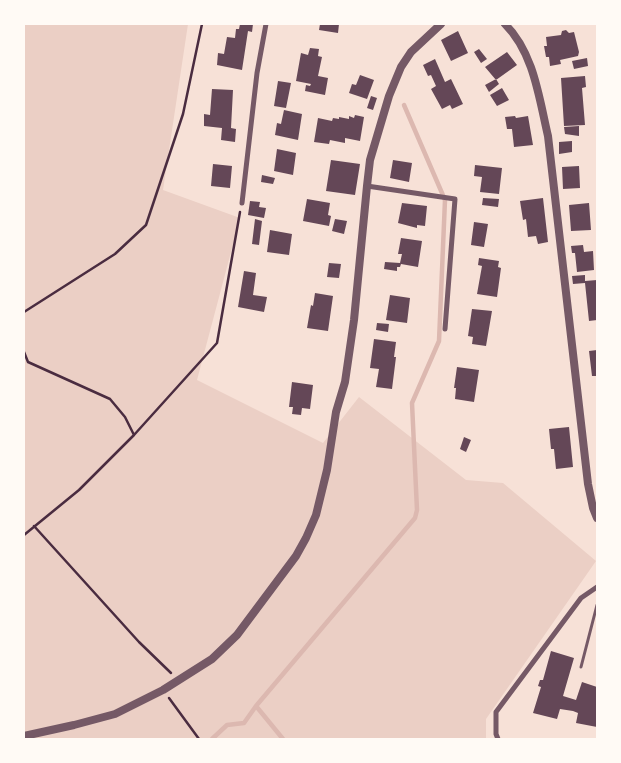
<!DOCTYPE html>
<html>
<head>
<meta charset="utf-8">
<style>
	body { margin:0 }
	#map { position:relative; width:621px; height:763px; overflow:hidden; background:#f7e1d7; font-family:Raleway,sans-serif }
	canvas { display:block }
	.frame { position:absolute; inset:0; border:25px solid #fffaf5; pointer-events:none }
</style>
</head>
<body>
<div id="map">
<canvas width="621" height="763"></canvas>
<div class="frame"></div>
</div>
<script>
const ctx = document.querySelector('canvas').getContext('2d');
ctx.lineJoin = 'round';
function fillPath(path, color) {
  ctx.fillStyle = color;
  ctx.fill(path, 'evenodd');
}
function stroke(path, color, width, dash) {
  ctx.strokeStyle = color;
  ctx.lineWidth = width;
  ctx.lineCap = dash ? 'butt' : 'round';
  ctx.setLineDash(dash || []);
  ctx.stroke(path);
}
const green = new Path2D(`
	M24,24H188L163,190L240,218L197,380L323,443L359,397L466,480L503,483L596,561L486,719V739H24Z`);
const stream = new Path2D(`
	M256,706L283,739
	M212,739L227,725L244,723L256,706L415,518L417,510L412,403L439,341L445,200L404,105`);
const building = new Path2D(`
	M240,24H253L252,32L248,31L242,70L217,65L218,53L224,54L227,37L235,38L236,29H239Z
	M320,24H339L338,33L319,30Z
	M566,30L569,33L574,32L579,52L578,56L560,60L561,64L550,66L549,57H546L544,46H547L546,37L561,35L562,31Z
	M458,31L468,53L451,61L441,40Z
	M310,48L319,49L318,56L322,57L318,76L328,78L325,95L305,91L306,85L310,86L311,84L296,81L301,53L308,55Z
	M479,49L487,59L481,63L474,52Z
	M507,52L517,65L496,80L485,67Z
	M587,58L588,66L574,69L572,61Z
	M435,59L445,82L451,79L463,104L452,109L450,105L442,109L431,89L436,86L431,75L428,76L423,65Z
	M360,75L374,80L367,99L349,93L352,84L356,85Z
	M585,76L586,87L582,88L585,125L564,126L561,78Z
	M496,79L499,84L489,92L485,85Z
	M278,81L291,83L286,108L274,106Z
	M502,88L509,100L497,106L490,95Z
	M212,89L233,90L231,128L236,129L235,142L221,140L222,128L204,126V114L210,115Z
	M371,96L377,98L373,110L367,108Z
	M284,110L302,114L298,140L275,135L277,123L281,124Z
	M355,115L364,117L360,141L345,138V143L330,140L329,144L314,142L318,118L332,121L333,118L339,119V117L349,119V116L354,118Z
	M515,116L516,118L528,116L533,145L514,147L512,129H507L505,117Z
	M579,126V136L565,134L564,127Z
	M572,141V152L559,154V142Z
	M277,149L296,153L293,175L274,171Z
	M331,160L360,164L355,195L326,191Z
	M393,160L412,163L409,182L390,178Z
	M213,164L232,166L230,188L211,186Z
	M475,165L502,168L499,194L480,192L482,177L474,176Z
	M579,166L580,188L563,189L562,167Z
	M262,175L275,178L273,184L261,182Z
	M483,198L499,199L498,207L482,205Z
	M543,198L548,242L538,244L536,236L528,237L526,219L523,220L520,201Z
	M307,199L330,203L328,215L331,216L329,226L303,221Z
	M250,201L260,202L259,207L266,208L264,218L248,215Z
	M402,203L427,206L425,226L417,225V228L398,223Z
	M589,203L591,230L571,231L569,205Z
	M255,219L262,221L259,245L252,244Z
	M335,219L347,221L344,234L332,231Z
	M474,222L488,224L484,247L471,245Z
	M270,230L292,234L289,255L267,252Z
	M401,238L422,241L418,267L401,264L400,267H397V271L384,269L385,262L400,263L402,254H398Z
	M583,245L584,252L593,251L594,270L577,272L575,253H572L571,246Z
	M479,258L499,261L498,267L501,268L497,297L477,294L482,266L478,265Z
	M329,263L341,264L339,278L327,277Z
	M244,271L256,273L253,295L267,297L264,312L238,307Z
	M585,275V281L597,280V320L589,321L585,283L573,284L572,276Z
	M315,293L333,296L328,331L307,328L311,305L313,306Z
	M390,295L410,298L407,323L386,320Z
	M472,309L492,311L486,346L472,344L473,337L468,336Z
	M377,323L389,324L388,332L376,330Z
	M374,339L396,342L394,357H396L392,389L376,387L379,369L370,368Z
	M597,350V376H592L589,351Z
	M457,367L479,370L474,402L455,399L456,388H454Z
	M292,382L313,385L310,409L302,408L301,415L292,414L293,407H289Z
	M569,427L573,467L556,469L554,449H551L549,429Z
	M464,437L471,440L466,452L460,449Z
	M551,651L574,658L563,696L576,700L582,682L597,687V727L576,723L578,713L573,711L560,709L557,719L533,713L541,687L538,686L540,680H543Z`);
const path = new Path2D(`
	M24,312L115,254L146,225L183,114L202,24
	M24,352L28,362L110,399L125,417L134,435
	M34,526L139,642L171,673
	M24,535L79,490L134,435L217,343L240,212
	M169,698L199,739`);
const service = new Path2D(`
	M581,667L597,605`);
const minor = new Path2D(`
	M367,186L455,199L445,329
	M242,203L257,73L266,24
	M498,739L496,734V712L581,598L597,587`);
const tertiary = new Path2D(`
	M505,24C534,53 539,98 548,136L588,484L593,508L597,518
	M24,736L74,725L115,714L163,690L212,659L237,635L296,556L306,538L316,515L327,470L336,412L345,382L354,320L367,186L370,160L389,96L401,67L411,52L441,24`);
fillPath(green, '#ebcfc5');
stroke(stream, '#dcb8b0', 4.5);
fillPath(building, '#644757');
stroke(path, '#4a2c40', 2.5);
stroke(service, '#755966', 3);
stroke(minor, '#755966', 5);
stroke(tertiary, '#755966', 8);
</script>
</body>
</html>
